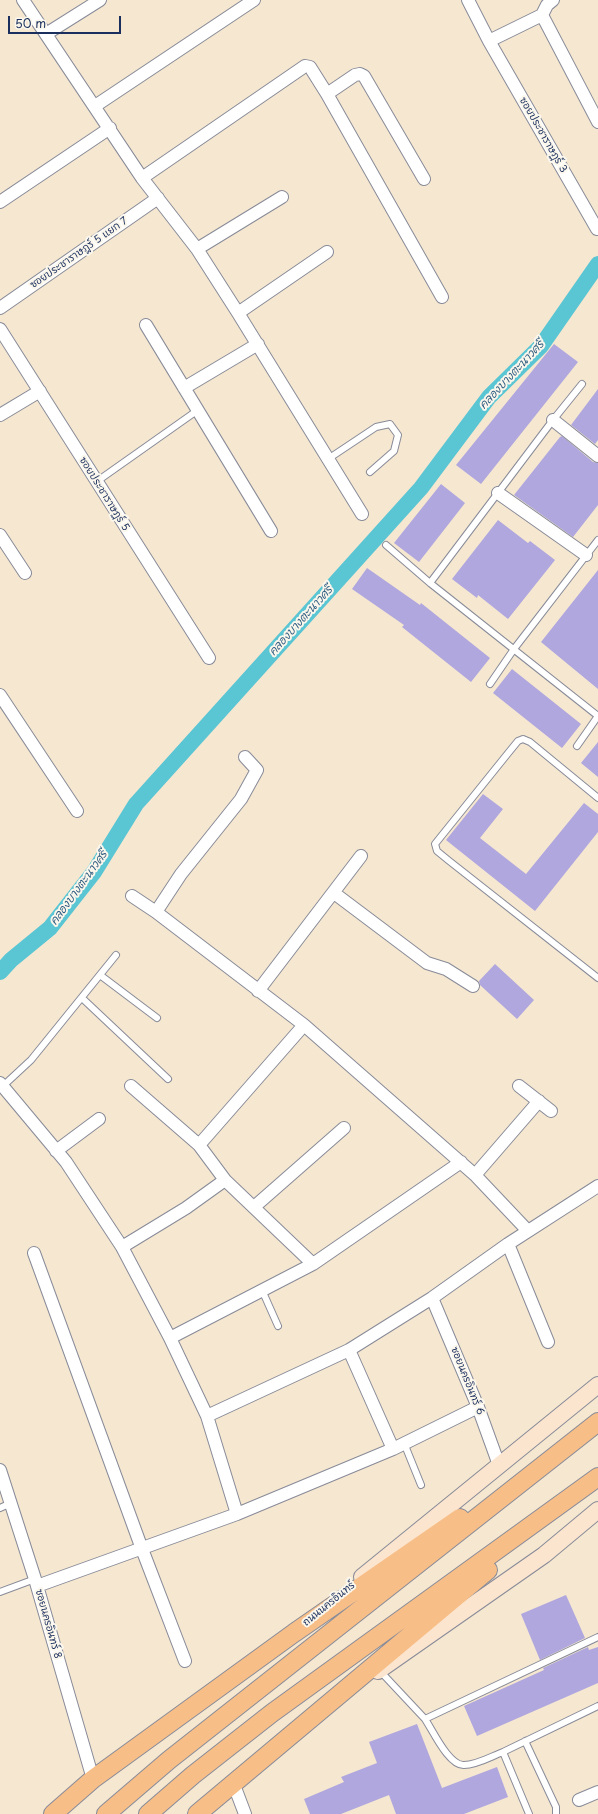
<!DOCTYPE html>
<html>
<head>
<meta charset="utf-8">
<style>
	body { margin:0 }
	#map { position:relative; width:598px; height:1814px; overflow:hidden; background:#f6e7d1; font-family:"Playpen Sans",sans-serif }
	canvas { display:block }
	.scale { position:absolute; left:8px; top:16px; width:113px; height:18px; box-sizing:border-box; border:2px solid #1b2f5e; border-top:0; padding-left:5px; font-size:12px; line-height:14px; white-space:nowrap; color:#1b2f5e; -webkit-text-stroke:3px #fbf7ec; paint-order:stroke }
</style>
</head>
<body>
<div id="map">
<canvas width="598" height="1814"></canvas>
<div class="scale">50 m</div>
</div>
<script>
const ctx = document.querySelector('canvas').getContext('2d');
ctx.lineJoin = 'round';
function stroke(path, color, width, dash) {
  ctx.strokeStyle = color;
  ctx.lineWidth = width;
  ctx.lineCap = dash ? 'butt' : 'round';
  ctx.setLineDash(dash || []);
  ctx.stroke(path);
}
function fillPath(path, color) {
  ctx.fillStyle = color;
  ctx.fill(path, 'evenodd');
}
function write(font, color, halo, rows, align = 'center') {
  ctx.font = font + ' "Playpen Sans","Playpen Sans Thai",sans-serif';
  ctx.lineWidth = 4;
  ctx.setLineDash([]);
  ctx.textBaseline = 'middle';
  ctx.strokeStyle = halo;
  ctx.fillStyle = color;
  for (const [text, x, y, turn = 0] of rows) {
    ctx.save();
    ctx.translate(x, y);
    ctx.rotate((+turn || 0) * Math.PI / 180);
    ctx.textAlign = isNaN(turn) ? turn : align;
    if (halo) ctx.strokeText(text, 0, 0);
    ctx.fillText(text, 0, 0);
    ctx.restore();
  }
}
const canal = new Path2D(`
	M0,972L11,960L50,928L94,872L136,804L421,488L489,397L541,346L598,264`);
const building = new Path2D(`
	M554,344L578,362L481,484L456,465Z
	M598,389V440L595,444L571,425Z
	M562,436L593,462L598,463V505L573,537L514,495L560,437Z
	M441,484L465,503L419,562L394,543Z
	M498,520L528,543L530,541L555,560L508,619L478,595L477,598L452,579Z
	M367,568L420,605L421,603L490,658L471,682L402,627L404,625L352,589Z
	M598,570V689L541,642Z
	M512,669L581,724L562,748L493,693Z
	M598,742V777L581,763Z
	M483,794L503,809L480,838L526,874L584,803L598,814V832L535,911L446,840Z
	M495,964L534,1000L517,1019L480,985L479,981Z
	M566,1595L585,1638L540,1660L521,1614Z
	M588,1647L589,1650L598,1647V1683L477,1736L464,1706L544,1670L543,1668Z
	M417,1724L442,1788L497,1767L508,1797L464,1814H396L389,1795L341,1814H310L304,1799L344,1782L341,1777L377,1763L369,1742Z`);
const service = new Path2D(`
	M328,459L376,427L390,424L398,435L394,451L370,472
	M96,482L198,410
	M386,545L430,583L598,716
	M430,583L553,420L582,384
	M490,684L514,649L598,540
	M577,746L598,716
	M598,798L530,742L523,739L518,741L509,752L435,844L437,851L448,860L598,978
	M100,975L157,1018
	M82,998L168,1079
	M3,1086L31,1060L116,955
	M262,1290L278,1326
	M404,1443L421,1485
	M0,1508L11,1503
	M0,1592L35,1579
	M380,1671L425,1719
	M525,1741L556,1807V1814
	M503,1752L598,1706
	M529,1814L503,1752C492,1756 477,1765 464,1765C449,1766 433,1731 425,1719L598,1637`);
const minor = new Path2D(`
	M23,0L142,178L197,249L238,313L362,514
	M468,0L489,41L597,229
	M542,15L598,122
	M46,34L100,0
	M489,41L542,15L547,5L553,0
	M327,94L355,75L360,74L364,76L424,179
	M95,106L254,0
	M142,178L305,66L310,67L327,94L442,297
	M0,202L110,128
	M197,249L282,197
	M0,308L158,198
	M238,313L327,252
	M146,325L271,531
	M0,329L209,658
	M184,388L258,344
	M0,415L40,391
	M553,420L598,456
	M498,493L586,555
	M0,535L25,573
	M0,695L77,811
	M245,757L257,770L241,799L181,874L156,912L304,1025L475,1175L528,1231
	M334,893L427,963L446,969L473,986
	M132,896L156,912
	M258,991L361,856
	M304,1025L199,1145L225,1180L313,1264
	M0,1083L66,1162L122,1247L170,1338L207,1416L237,1514
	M131,1086L199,1145
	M519,1086L551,1111
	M56,1151L99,1119
	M475,1175L539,1101
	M254,1207L344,1128
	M508,1244L548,1342
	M122,1247L186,1208L225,1180
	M34,1253L142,1549L185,1661
	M432,1298L478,1407L499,1465
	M170,1338L313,1264L461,1162
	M349,1350L393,1449
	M207,1416L349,1350L432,1298L508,1244L598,1186
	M0,1470L35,1579L93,1779
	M37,1586L237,1514L393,1449L478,1407
	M234,1785L245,1814
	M579,1800L598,1792`);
const secondary = new Path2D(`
	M362,1577L598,1385
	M378,1671L544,1555L598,1510`);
const primary = new Path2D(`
	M53,1814L93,1779L294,1633L460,1518
	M106,1814L169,1760L598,1422
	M148,1814L193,1775L272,1713L598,1477
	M197,1814L488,1570`);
const streetNames = [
	["ซอยประชาราษฏร์ 3",543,135,60],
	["ซอยประชาราษฎร์ 5 แยก 7",79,253,-35],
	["ซอยประชาราษฏร์ 5",104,494,58],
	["ซอยนครอินทร์ 6",467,1381,68],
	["ถนนนครอินทร์",329,1604,-39],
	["ซอยนครอินทร์ 8",48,1624,74]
];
const waterNames = [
	["คลองบางตะนาวศรี",512,375,-47],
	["คลองบางตะนาวศรี",301,621,-48],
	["คลองบางตะนาวศรี",79,888,-54]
];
stroke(canal, '#5ac5d3', 16);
fillPath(building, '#afa7de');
stroke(service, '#888b98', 8);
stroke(minor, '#888b98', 14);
stroke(secondary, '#888b98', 18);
stroke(primary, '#888b98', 20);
stroke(service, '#fff', 6);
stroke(minor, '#fff', 12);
stroke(secondary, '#fce5cf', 16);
stroke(primary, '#f7be88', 18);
write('10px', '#1b2f5e', '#fbf7ec', streetNames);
write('italic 11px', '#2e5c81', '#fbf7ec', waterNames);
</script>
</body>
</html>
